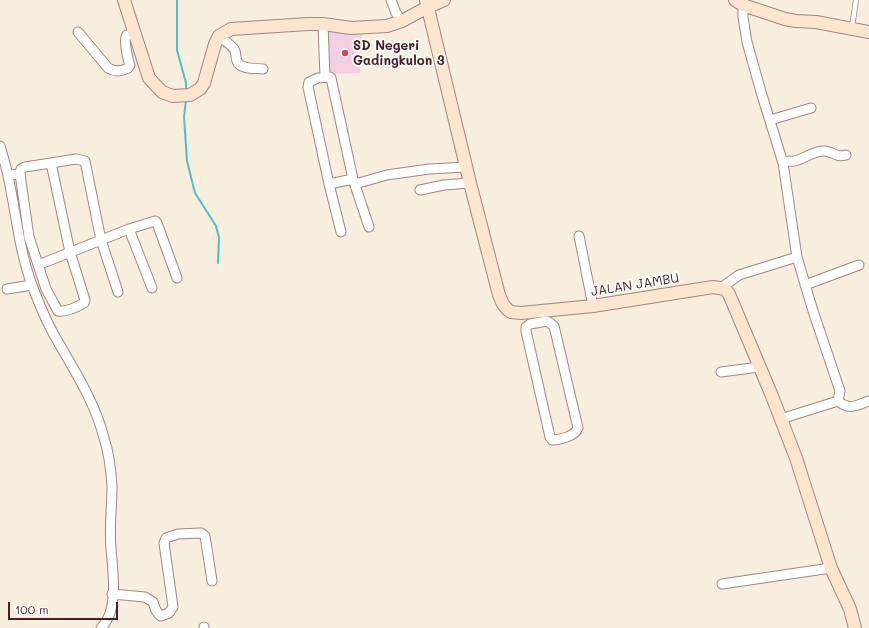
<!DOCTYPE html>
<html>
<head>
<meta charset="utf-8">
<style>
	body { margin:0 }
	#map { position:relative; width:869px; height:628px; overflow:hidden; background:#f7eedd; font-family:Mali,sans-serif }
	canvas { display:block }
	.scale { position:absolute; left:8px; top:602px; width:110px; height:18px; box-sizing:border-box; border:2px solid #4a1f2b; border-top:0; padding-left:5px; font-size:12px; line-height:14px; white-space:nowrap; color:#4a1f2b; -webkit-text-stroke:3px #fdfcf7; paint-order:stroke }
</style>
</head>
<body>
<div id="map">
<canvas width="869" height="628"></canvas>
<div class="scale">100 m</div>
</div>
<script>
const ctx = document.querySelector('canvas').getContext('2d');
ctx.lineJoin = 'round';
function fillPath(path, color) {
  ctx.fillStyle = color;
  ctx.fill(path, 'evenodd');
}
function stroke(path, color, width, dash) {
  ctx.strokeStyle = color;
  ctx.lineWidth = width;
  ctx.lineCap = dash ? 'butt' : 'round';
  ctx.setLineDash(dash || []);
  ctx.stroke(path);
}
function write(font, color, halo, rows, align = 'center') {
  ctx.font = font + ' Mali,sans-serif';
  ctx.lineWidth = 4;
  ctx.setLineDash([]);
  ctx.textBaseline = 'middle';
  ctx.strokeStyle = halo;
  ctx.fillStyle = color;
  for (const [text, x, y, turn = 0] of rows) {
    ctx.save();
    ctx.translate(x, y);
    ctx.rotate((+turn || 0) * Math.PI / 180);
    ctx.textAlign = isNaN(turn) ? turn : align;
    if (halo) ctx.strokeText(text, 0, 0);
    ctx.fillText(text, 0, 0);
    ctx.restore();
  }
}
const built = new Path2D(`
	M328,30L362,32L360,73L329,74Z`);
const stream = new Path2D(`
	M177,0V50L186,83V92
	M186,100L184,117L187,161L195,193L216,226L219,238L218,263`);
const lane = new Path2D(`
	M852,27L856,0`);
const street = new Path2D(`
	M391,0L396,13L402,21
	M743,0V17L747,42L761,92L783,163L797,257L813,311L840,391L838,401L787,417L782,421
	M323,24L325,77
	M78,32L108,68C115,72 121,72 128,68L130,65C128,60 123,39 127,35C128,35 133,33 134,33
	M219,36C224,40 230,44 234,49C237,53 235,57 237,61C240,70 256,68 263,69
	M770,120L811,108
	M0,146C3,156 6,166 8,176C16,212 19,250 32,285C38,301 48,325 57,340C75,372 95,402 104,438C109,453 111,470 112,486C112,507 109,528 111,549C113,572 119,611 101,628
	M51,163L76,159L85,161L101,240L118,292
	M783,163C790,159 791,163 798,160C807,157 815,150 825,151C834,152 836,158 846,155
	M8,175L20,174L29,237L46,289L58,311C66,312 77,307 84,303L85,300L70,252L51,163L25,167L21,169L20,174
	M329,184L353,179
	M355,184L387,175L429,169L467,167
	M420,190L444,185L470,183
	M129,229L152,288
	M341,232L329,184L308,87L309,82L318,78L330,77L331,78L353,179L369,227
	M579,236L593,306
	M38,265L129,229L155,221L157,223L177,278
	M805,285L859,265
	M721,288L739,275L797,257
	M7,289L32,285
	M547,321L554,326L578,428C575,436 560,440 552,440L550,437L526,331V327L530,324Z
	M721,372L759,367
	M838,401C850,411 856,405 869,401
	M722,584L831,568
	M112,594L145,597L153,602C155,608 156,613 161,616L169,613L173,607L164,543L166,538L178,534L201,533L205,536L212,581
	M204,627V628`);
const secondary = new Path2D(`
	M124,0L149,78L162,92L173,96L190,95L200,89L204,83L215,44L219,36L231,29L308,24H323L351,28L387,26L402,21L428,7L444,0
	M426,0L470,183L499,295L503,304L508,310L511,312L521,313L593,306L713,287L725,289L729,294L772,396L796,458L831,568L850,609L855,628
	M735,0L743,5L785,19L796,21L816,22L869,32`);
const markers = [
	[345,53,4,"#d1495b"]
];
const poiNames = [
	["SD Negeri",353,46],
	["Gadingkulon 3",353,61]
];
const streetNames = [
	["JALAN JAMBU",635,285,-9]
];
fillPath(built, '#f2cfe1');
stroke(stream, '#52becd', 2);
stroke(lane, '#a08684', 6);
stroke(street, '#a08684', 11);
stroke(secondary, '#a08684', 14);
stroke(lane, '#fff', 4.5);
stroke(street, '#fff', 9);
stroke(secondary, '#fbe5cf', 12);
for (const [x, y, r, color] of markers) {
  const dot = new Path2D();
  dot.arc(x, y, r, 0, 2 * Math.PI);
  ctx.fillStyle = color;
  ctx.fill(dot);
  stroke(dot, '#fdfcf7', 1.5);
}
write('bold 13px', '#4a1f2b', '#fdfcf7', poiNames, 'left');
write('13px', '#4a1f2b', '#fdfcf7', streetNames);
</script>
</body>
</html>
